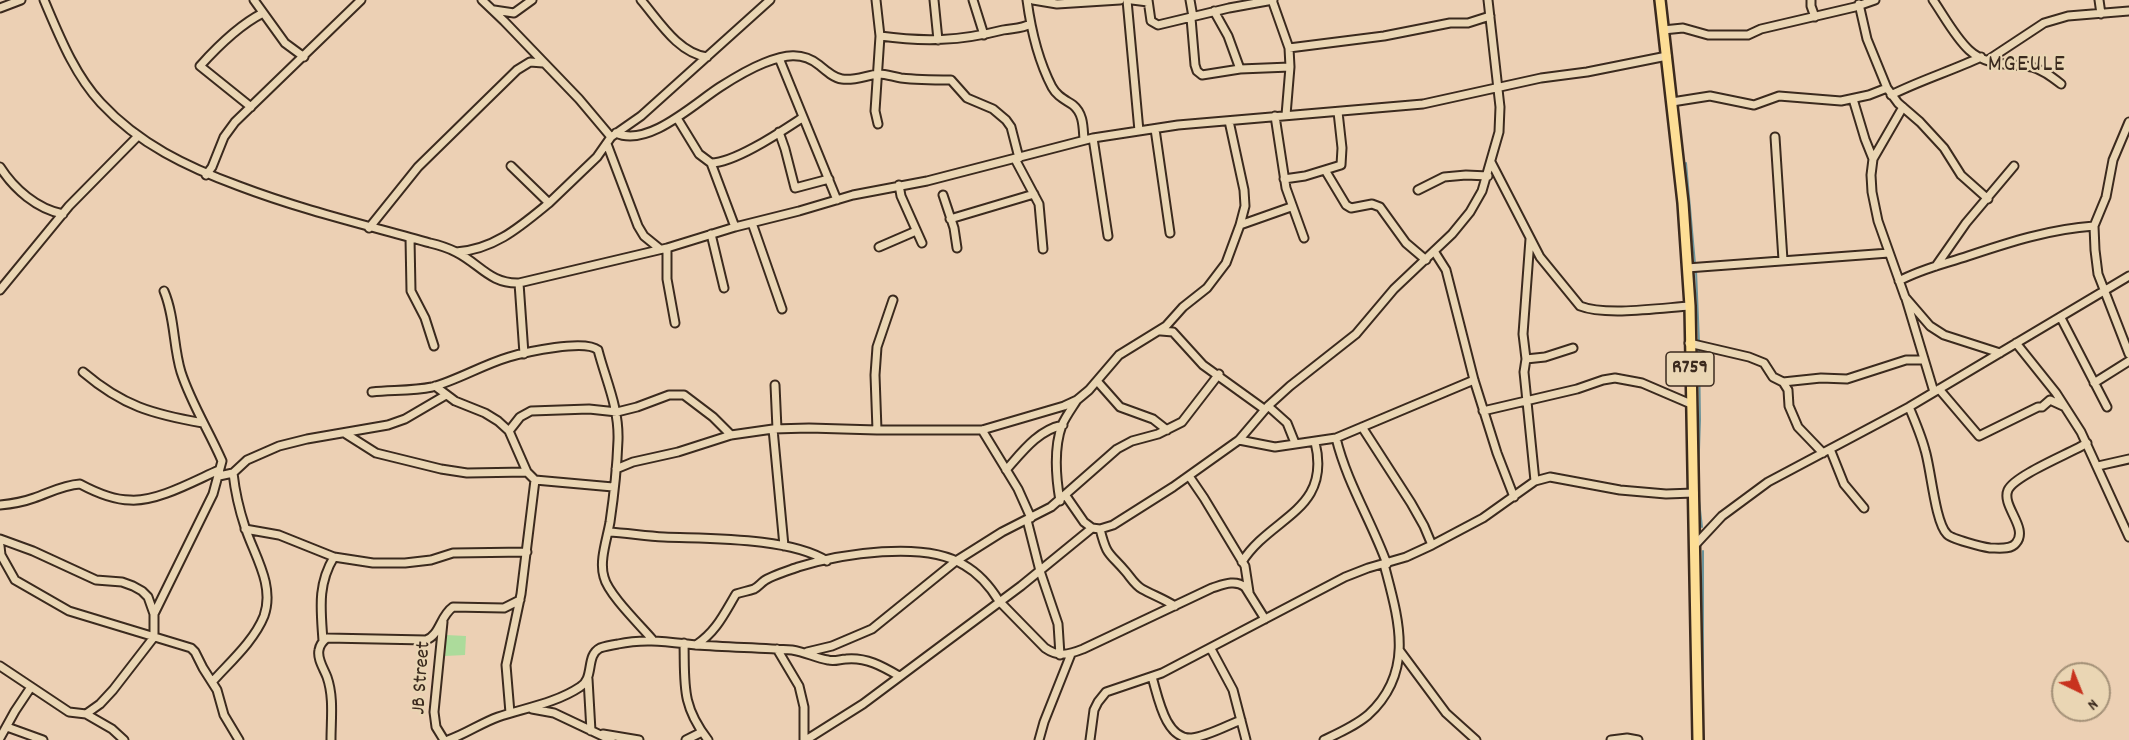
<!DOCTYPE html>
<html>
<head>
<meta charset="utf-8">
<style>
	body { margin:0 }
	#map { position:relative; width:2129px; height:740px; overflow:hidden; background:#ecd0b4; font-family:Dekko,sans-serif }
	canvas { display:block }
	.north { position:absolute; left:2051px; top:662px; width:60px; height:60px; box-sizing:border-box; background:#ead6b4; border:2px solid #a49178; border-radius:50%; rotate:137deg; font-size:16px; font-weight:700; line-height:24px; text-align:center; color:#3b2a1e }
	.north::after { content:''; display:block; margin:auto; width:21px; height:27px; background:#c8321e; clip-path:polygon(50% 0,100% 100%,50% 72%,0 100%) }
</style>
</head>
<body>
<div id="map">
<canvas width="2129" height="740"></canvas>
<div class="north">N</div>
</div>
<script>
const ctx = document.querySelector('canvas').getContext('2d');
ctx.lineJoin = 'round';
function fillPath(path, color) {
  ctx.fillStyle = color;
  ctx.fill(path, 'evenodd');
}
function stroke(path, color, width, dash) {
  ctx.strokeStyle = color;
  ctx.lineWidth = width;
  ctx.lineCap = dash ? 'butt' : 'round';
  ctx.setLineDash(dash || []);
  ctx.stroke(path);
}
function write(font, color, halo, rows, align = 'center') {
  ctx.font = font + ' Dekko,sans-serif';
  ctx.lineWidth = 4.5;
  ctx.setLineDash([]);
  ctx.textBaseline = 'middle';
  ctx.strokeStyle = halo;
  ctx.fillStyle = color;
  for (const [text, x, y, turn = 0] of rows) {
    ctx.save();
    ctx.translate(x, y);
    ctx.rotate((+turn || 0) * Math.PI / 180);
    ctx.textAlign = isNaN(turn) ? turn : align;
    if (halo) ctx.strokeText(text, 0, 0);
    ctx.fillText(text, 0, 0);
    ctx.restore();
  }
}
const green = new Path2D(`
	M446,635L466,636L465,655L445,656Z`);
const stream = new Path2D(`
	M1686,163L1695,264
	M1696,270L1699,342
	M1698,480L1700,420L1699,348
	M1698,492L1702,527
	M1703,551V740`);
const minor = new Path2D(`
	M44,0C59,35 74,74 101,103C139,144 187,167 239,186C302,210 366,225 430,243C439,245 448,248 456,252C480,264 490,284 519,283L667,248L735,227L799,211L853,195L927,181L1093,138L1178,125L1423,104L1541,78L1587,72L1667,56
	M254,0L285,43L304,57
	M482,0L504,21L579,99L611,137
	M641,0C659,21 678,53 707,57
	M876,0L880,36L875,111L878,124
	M934,0L938,40
	M973,0L984,35
	M1027,0C1031,30 1038,60 1052,87C1057,96 1064,99 1073,105C1084,114 1083,128 1084,140
	M1033,0L1057,4L1120,0
	M1127,0L1139,131
	M1132,0L1148,2
	M1148,0L1151,21L1158,25L1229,8L1273,0
	M1190,0L1193,17
	M1272,0L1289,48L1290,67L1286,115
	M1811,0V6L1815,17
	M1933,0C1944,16 1955,37 1969,50C1987,67 2011,63 2032,67C2043,70 2052,77 2061,84
	M2099,0L2101,14
	M1859,4L1867,39L1887,88L1898,103L1920,122L1944,148L1961,175L1988,199
	M0,8L21,0
	M494,10L514,13L532,0
	M1214,11L1228,36L1240,69
	M1191,18L1195,65L1197,71L1202,75L1240,69L1290,67
	M1663,30L1683,28L1708,35H1748L1761,29L1855,7L1875,0
	M880,36C924,42 960,41 1003,30C1012,28 1022,29 1030,24
	M1289,48L1384,36L1450,23H1468L1490,16
	M779,58L837,200
	M1988,60L2044,23L2068,16L2129,11
	M1891,95C1921,80 1951,71 1981,57
	M1853,99L1865,139L1873,159
	M1672,102L1710,96L1754,105L1779,96L1841,101L1869,95L1887,88
	M251,107L200,66C218,46 239,25 263,13
	M1903,107L1873,159L1871,175L1872,192L1878,221L1905,297L1930,326L1944,335L2000,353
	M1275,116L1286,188L1304,238
	M677,118L699,154L711,163C735,163 782,131 802,118
	M2129,122L2113,160L2106,197L2094,226L2095,250L2098,274L2129,354
	M1155,129L1170,233
	M779,132L785,149L795,188L829,179
	M616,133C648,148 695,103 720,87C734,78 749,69 764,63C784,55 802,51 819,65C826,71 834,78 842,79C855,81 867,75 879,74C886,74 894,77 901,78C918,80 934,80 951,80L967,98L993,109L1006,120L1011,127L1019,158
	M1775,137L1783,260
	M1093,138L1108,236
	M607,144L638,226L644,236L660,249
	M1015,159L1039,204L1043,249
	M1491,162L1540,257L1580,306C1605,316 1661,308 1690,306
	M711,163L735,227
	M511,166L549,203L597,157L611,137L641,116L770,0
	M0,167C14,189 37,209 63,214
	M1325,170L1346,205L1351,208L1372,204L1380,207L1406,243L1426,260
	M206,175L212,167L224,137L235,122L361,0
	M1284,179L1305,176L1341,165L1342,148L1338,112
	M899,185L901,196L922,243
	M1418,190L1444,177L1466,175L1488,176
	M943,195L954,228L957,248
	M950,219L1034,194
	M752,223L782,309
	M1240,225L1291,207
	M369,228L418,167L517,70L530,62L543,63
	M711,234L724,288
	M410,238L411,291L425,318L434,346
	M1530,239L1523,334L1526,359L1524,372L1535,481
	M879,247L916,231
	M667,248V279L675,323
	M1434,251L1446,270L1474,380L1497,453L1514,497
	M456,252C494,250 521,226 549,203
	M1936,266L1966,223L2014,166
	M1687,268L1889,253
	M1899,281C1921,269 1944,264 1968,256C2010,242 2050,229 2094,226
	M519,283L524,354
	M0,290L69,206L137,137
	M1906,299L1934,392
	M2061,318L2107,407
	M1161,331L1173,332L1203,365L1264,409
	M1689,343L1749,357L1764,363L1773,377L1783,382L1788,390L1789,406L1798,427L1823,453
	M2016,343L2056,393L2081,432L2129,537
	M1526,359L1545,357L1573,348
	M83,372C123,406 152,414 203,423
	M1097,381L1120,407L1153,419L1167,430
	M1783,382L1821,378L1847,379L1906,360H1923
	M2094,383L2129,361
	M775,385L777,429
	M435,386L455,401L485,413L498,421L509,431L527,472L535,480L613,487
	M1939,389L1979,436L2038,407H2042L2050,400L2063,406
	M372,392C392,390 413,391 432,387C458,380 482,365 509,357C526,352 585,339 598,350C606,381 619,407 618,440C617,467 614,495 610,522C607,539 599,561 604,577C608,594 640,625 652,639
	M1268,406L1287,423L1295,443
	M1909,407C1915,421 1921,435 1925,450C1931,469 1935,522 1947,534C1951,539 1983,547 1990,548C1998,548 2011,550 2016,543C2029,528 2001,506 2008,490C2015,475 2071,453 2087,443
	M1483,411L1577,389L1603,380L1615,378L1642,383L1691,404
	M1362,427L1411,503L1424,526L1432,545
	M773,429L784,546
	M877,430L875,375L877,347L893,300
	M982,430L1018,489L1031,518
	M509,431L520,417L531,411L589,409L617,412L637,407L669,395H684L713,417L731,435
	M346,434L376,453L441,469L467,473L527,472
	M1336,438C1347,483 1371,520 1387,564
	M1239,440L1275,447L1336,438L1474,380
	M1830,449L1844,484L1864,508
	M2098,466L2129,459
	M616,469L633,462L678,452L731,435L773,429L809,428L877,430H982L1064,406L1077,400L1089,390L1119,355L1166,326L1183,307L1207,288L1226,263L1240,225L1245,206L1244,190L1229,121
	M1006,470C1022,452 1038,430 1063,425
	M219,476L233,473L247,460L279,446L307,439L388,425L405,419L446,395
	M1189,476L1204,498L1245,566L1249,592
	M1066,496L1084,522L1092,528L1100,529L1113,525L1173,487L1239,440L1268,406L1290,386L1356,334L1394,289L1452,234L1470,212L1482,191L1499,132L1500,107L1488,0
	M1060,501C1056,478 1054,447 1062,425C1066,416 1072,408 1077,400
	M0,505C11,504 23,502 34,498C49,493 63,485 80,484C95,492 113,500 130,500C157,502 194,481 219,470
	M1027,520L1040,571L1058,624L1060,655
	M245,529L279,535L334,557L373,563H405L431,560L453,553L527,552
	M1100,529C1107,557 1109,552 1126,572C1131,578 1135,585 1142,589C1153,595 1164,599 1175,606
	M608,532C627,533 645,536 664,537C709,539 789,537 827,561
	M0,539L33,551L96,580L122,582L133,586L142,591L148,597L154,614V637L113,690L100,704L86,714L69,712L0,666
	M1695,545L1722,516L1768,482L1909,407L2129,276
	M0,546L1,555L15,580L69,611L191,648L195,652L203,668L217,690L224,715L239,740
	M1242,562C1271,516 1332,511 1315,442
	M999,601L1045,648C1058,657 1068,655 1083,649L1212,588C1222,585 1235,579 1245,587L1265,619
	M154,614L213,494L222,461C209,431 191,403 181,372C173,346 175,317 164,291
	M443,622L434,712L436,727L444,740
	M323,641C321,610 317,585 334,557
	M684,643C685,685 681,705 708,740
	M696,645C716,632 724,614 736,594C742,592 748,591 754,589C758,587 760,584 764,581C770,576 790,570 798,567C840,554 925,540 964,565C978,573 991,588 999,601
	M777,649L799,686L804,707V740
	M1211,649L1233,690L1246,740
	M1400,651L1446,713L1476,740
	M807,652L832,646L872,629L956,561L1002,532L1051,507L1117,449L1132,441L1158,434L1182,422L1219,374
	M1152,677C1158,696 1165,740 1192,738C1208,736 1226,726 1241,720
	M588,679L591,731
	M213,681C230,662 254,641 264,616C275,585 254,555 245,527C239,509 235,491 233,473
	M532,709L554,713L611,740
	M510,713L506,665L521,594L535,480
	M86,714L112,729L124,740
	M7,727L43,740
	M603,734L639,740
	M0,738L15,711L31,687
	M331,740C331,719 334,697 327,677C324,669 317,659 319,650C320,644 323,641 327,638L426,640C440,635 440,616 453,607L504,608L520,600
	M448,740C466,734 481,723 498,717C525,708 556,703 580,687C595,678 585,656 600,648C606,646 612,645 618,644C645,638 668,642 696,645C728,647 760,648 792,650C806,652 815,658 828,660C835,662 840,659 846,659C866,657 882,666 899,676
	M686,740L702,732
	M806,740L863,704L1021,586L1092,528
	M1039,740L1044,722L1071,654
	M1090,740L1094,710L1098,702L1106,692L1162,673L1345,577L1368,568L1406,557L1432,545L1483,518L1535,481L1550,477L1620,490L1666,494L1694,493
	M1324,740C1339,733 1355,726 1368,715C1416,671 1398,618 1384,564
	M1611,740L1627,738L1638,740`);
const major = new Path2D(`
	M1660,0L1683,203L1690,306L1698,740`);
const shields = [
	[1690,369,48]
];
const shieldNames = [
	["R759",1690,369]
];
const streetNames = [
	["JB Street",423,678,-86]
];
const quarterNames = [
	["MGEULE",2027,67]
];
fillPath(green, '#acdb9b');
stroke(stream, '#6c949a', 2);
stroke(minor, '#3b2a1e', 11);
stroke(major, '#3b2a1e', 14);
stroke(minor, '#ead6b4', 7);
stroke(major, '#fdde96', 9);
for (const [x, y, w] of shields) {
  const box = new Path2D();
  box.roundRect(x - w / 2, y - 17, w, 34, 4.5);
  ctx.fillStyle = '#ead6b4';
  ctx.fill(box);
  stroke(box, '#3b2a1e', 1.5);
}
write('bold 20px', '#3b2a1e', null, shieldNames);
write('21px', '#3b2a1e', '#ead6b4', streetNames);
ctx.letterSpacing = '1.5px';
write('24px', '#3b2a1e', '#ead6b4', quarterNames);
ctx.letterSpacing = '0px';
</script>
</body>
</html>
